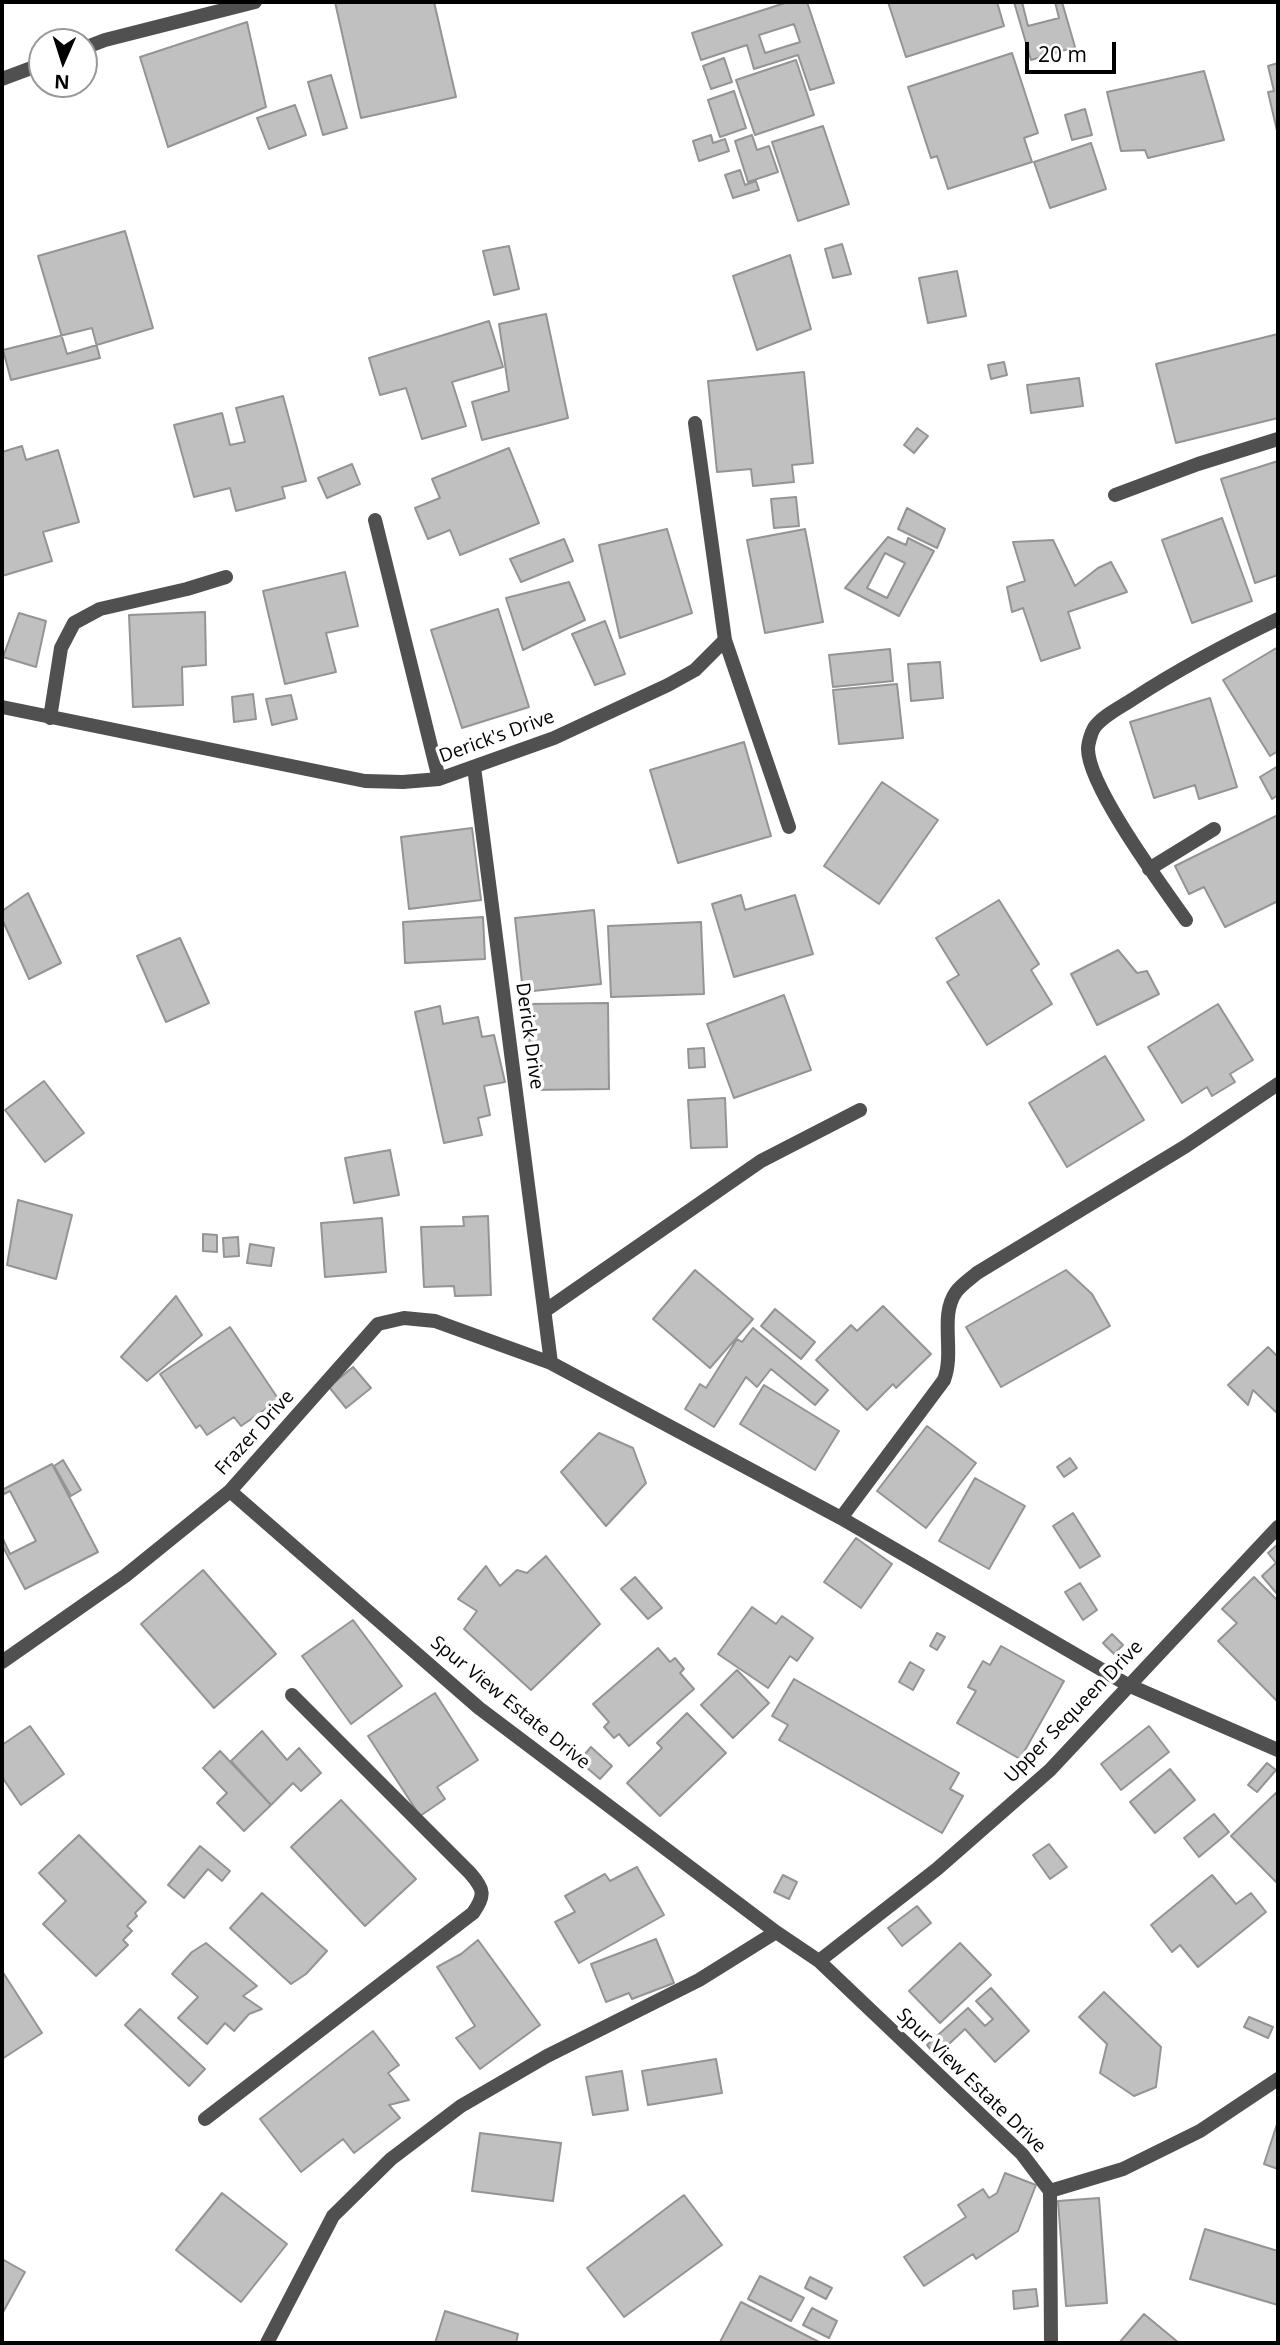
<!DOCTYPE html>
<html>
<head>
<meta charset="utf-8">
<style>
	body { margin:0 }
	#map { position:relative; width:1280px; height:2345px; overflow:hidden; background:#fff; font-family:"Open Sans",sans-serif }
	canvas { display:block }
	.frame { position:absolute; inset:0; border:4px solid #000; pointer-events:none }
	.north { position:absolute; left:28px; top:28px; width:70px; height:70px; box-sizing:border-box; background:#fff; border:2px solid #999; border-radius:50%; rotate:183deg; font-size:19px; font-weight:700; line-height:28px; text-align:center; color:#000 }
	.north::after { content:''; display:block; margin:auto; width:24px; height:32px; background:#000; clip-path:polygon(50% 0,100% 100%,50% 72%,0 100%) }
	.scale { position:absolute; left:1025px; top:42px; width:91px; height:32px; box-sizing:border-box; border:4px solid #000; border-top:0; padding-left:9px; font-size:21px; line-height:24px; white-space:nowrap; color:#000; -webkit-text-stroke:5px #fff; paint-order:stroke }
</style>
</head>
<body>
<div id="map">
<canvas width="1280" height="2345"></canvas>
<div class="frame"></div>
<div class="north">N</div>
<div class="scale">20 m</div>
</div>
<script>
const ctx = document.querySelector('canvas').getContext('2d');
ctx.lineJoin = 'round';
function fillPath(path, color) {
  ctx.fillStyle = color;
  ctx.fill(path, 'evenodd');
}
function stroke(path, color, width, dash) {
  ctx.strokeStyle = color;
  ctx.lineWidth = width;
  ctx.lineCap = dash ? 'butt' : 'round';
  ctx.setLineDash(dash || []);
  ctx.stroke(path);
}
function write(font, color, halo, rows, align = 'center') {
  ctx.font = font + ' "Open Sans",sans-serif';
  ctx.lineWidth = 7;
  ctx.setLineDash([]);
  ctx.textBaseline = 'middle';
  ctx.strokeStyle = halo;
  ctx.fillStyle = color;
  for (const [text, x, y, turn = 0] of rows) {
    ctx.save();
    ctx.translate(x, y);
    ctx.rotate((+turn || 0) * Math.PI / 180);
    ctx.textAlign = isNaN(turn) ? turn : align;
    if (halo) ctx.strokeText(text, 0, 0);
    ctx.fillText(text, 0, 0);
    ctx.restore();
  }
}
const building = new Path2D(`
	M335,2H434L456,97L361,118Z
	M788,2H807L834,83L810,90L798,55L754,69L747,45L701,60L692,33ZM794,24L800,42L765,53L759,35Z
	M888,2H997L1004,26L906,57Z
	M1014,2H1022L1028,26L1059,18L1055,2H1062L1075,47L1031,60Z
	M247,22L266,107L168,147L140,57Z
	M1012,53L1038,133L1024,138L1032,162L948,189L937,156L931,158L908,87Z
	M724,58L732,82L711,89L703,66Z
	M796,60L814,115L755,135L736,80Z
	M1278,63V135L1268,92L1274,91L1268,66Z
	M1204,71L1224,140L1148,158L1145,150L1121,151L1107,92Z
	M331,75L347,128L323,135L308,82Z
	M734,91L746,128L720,137L708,100Z
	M295,105L306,135L269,149L257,118Z
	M1085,109L1092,135L1072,140L1065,115Z
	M823,126L849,204L798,221L772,142Z
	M711,135L713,143L725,139L729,151L699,161L693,141Z
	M752,135L757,150L769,146L778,172L748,182L735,141Z
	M1091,143L1106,189L1050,208L1034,162Z
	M740,170L745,185L756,181L759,190L733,198L725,175Z
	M125,231L153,328L67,354L38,256Z
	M842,244L851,274L833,278L825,249Z
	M509,246L519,289L494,295L483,251Z
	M790,255L811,329L757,350L733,276Z
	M957,271L966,316L928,323L919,278Z
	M546,314L568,418L482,440L472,402L509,391L499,324Z
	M489,321L503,367L452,382L466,426L422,439L406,388L380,395L369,358Z
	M92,328L100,358L11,380L3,350Z
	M1278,334V418L1176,443L1156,364Z
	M1004,362L1007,375L991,379L988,365Z
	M804,372L813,463L792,465L794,482L753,486L751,469L717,472L708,381Z
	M1079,378L1083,406L1031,413L1027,385Z
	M283,396L306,481L282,487L285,498L236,511L230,488L194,497L174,425L222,413L230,445L245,442L236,408Z
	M917,428L928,436L914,453L904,445Z
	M22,446L26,460L58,450L79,522L43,532L52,561L2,576V452Z
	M509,448L539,523L460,555L450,530L428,539L415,508L440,498L432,479Z
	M1278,461V575L1255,583L1221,479Z
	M352,464L360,484L327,498L318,478Z
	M796,497L799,526L774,528L771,499Z
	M907,508L945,529L937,548L898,529Z
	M1222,518L1252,601L1192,623L1162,540Z
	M667,529L692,613L620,638L599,545Z
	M805,529L823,622L765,633L747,540Z
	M888,537L906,545L908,538L934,551L899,616L845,588ZM885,553L905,563L887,598L867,588Z
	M564,539L573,561L521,582L510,559Z
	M1053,540L1075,586L1098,568L1111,562L1127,592L1068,612L1080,648L1041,661L1023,608L1012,612L1007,587L1025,581L1013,542Z
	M345,572L358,626L326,633L336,672L285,684L263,591Z
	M569,582L585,620L523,650L506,598Z
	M498,609L529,707L462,728L431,630Z
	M205,612L206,665L182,667L183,705L133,707L129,615Z
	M19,613L46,621L36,667L3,657Z
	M605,621L625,674L595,685L572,634Z
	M1278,647V751L1270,756L1223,680Z
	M890,649L893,681L833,687L829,655Z
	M940,662L943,698L911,701L908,664Z
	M897,684L903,738L839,744L833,690Z
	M253,694L256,719L234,722L232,697Z
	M291,695L297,719L272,725L266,699Z
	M1210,698L1237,787L1199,799L1195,785L1154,798L1130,722Z
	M744,742L771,836L678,863L650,770Z
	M1278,766V795L1272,799L1260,777Z
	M882,782L938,820L879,904L824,866Z
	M1278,815V901L1225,927L1204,887L1189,894L1175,866Z
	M472,828L481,900L409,909L401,837Z
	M28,893L61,963L29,979L2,919V911Z
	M741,895L745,910L795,895L813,954L734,977L712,904Z
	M999,900L1039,964L1031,970L1052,1004L987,1045L947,982L959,975L936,938Z
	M594,910L601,984L523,992L515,918Z
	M483,917L485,959L405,963L403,922Z
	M701,922L704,994L611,997L608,926Z
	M180,938L209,1003L166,1022L137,956Z
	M1118,950L1137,973L1147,971L1159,994L1097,1025L1071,974Z
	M784,995L811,1070L734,1098L707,1024Z
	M608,1003L609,1089L530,1090L529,1004Z
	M1218,1004L1253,1060L1230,1074L1235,1082L1212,1096L1207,1087L1182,1103L1148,1047Z
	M440,1006L443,1024L478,1017L482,1037L494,1035L505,1082L484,1086L490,1115L478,1118L482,1135L444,1143L415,1012Z
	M704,1048L705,1067L689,1068L688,1049Z
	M1105,1056L1144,1120L1067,1167L1029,1103Z
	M44,1081L84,1133L45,1162L5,1110Z
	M725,1098L727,1147L691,1148L688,1100Z
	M390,1150L399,1195L354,1203L345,1158Z
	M18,1200L72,1215L56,1279L7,1265Z
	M488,1216L491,1295L455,1296L454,1286L424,1287L421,1227L464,1226L463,1217Z
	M382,1218L386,1272L325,1277L321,1223Z
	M203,1234L217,1235V1252L203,1251Z
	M238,1237L239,1256L224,1257L223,1238Z
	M250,1244L274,1248L271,1266L247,1263Z
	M695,1270L753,1319L710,1368L653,1319Z
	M1066,1270L1092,1294L1110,1326L1001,1387L966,1327Z
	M176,1296L202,1335L147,1381L121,1357Z
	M883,1306L931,1354L896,1388L893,1384L867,1410L816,1360L851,1325L857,1331Z
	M775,1309L815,1342L801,1359L761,1326Z
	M230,1327L279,1400L241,1426L234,1417L207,1435L200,1425L196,1428L160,1374Z
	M753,1328L828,1390L815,1405L771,1369L757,1387L746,1377L714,1427L685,1409L700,1384L706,1388L737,1339L742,1342Z
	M1268,1347L1278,1357V1414L1253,1390L1248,1405L1228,1385Z
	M353,1367L371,1388L346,1408L329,1387Z
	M764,1385L839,1431L815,1470L740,1424Z
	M927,1426L976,1463L926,1528L877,1491Z
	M599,1433L633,1448L646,1483L606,1526L561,1472Z
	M1070,1458L1077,1468L1064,1477L1057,1467Z
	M63,1460L81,1490L71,1496L54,1466Z
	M52,1464L98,1552L25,1589L2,1545V1537L10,1554L36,1541L10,1491L2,1495V1490Z
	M975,1478L1025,1506L989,1569L939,1541Z
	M1073,1513L1100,1556L1080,1568L1053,1526Z
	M856,1538L892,1564L861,1608L824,1582Z
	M1278,1544V1595L1262,1576L1276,1563L1268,1553Z
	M546,1556L600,1624L531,1690L464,1629L477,1611L458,1599L486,1566L500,1586L517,1570L527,1573Z
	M203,1570L276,1654L214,1708L141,1624Z
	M635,1577L662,1608L648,1619L621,1589Z
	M1254,1577L1278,1601V1702L1218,1641L1237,1623L1222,1609Z
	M1080,1583L1097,1610L1083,1620L1065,1592Z
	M752,1607L776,1624L782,1616L813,1638L797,1661L790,1656L768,1688L718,1654Z
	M353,1620L402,1686L351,1724L302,1656Z
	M937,1633L945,1637L937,1650L930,1646Z
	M1112,1634L1123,1645L1114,1654L1103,1643Z
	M1001,1646L1064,1681L1020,1759L957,1723L976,1691L968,1687L983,1661L990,1665Z
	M658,1648L670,1662L675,1658L684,1669L680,1673L694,1689L629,1746L619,1734L614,1738L604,1727L609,1722L593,1704Z
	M910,1662L924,1670L913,1690L899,1682Z
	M737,1670L769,1703L733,1738L701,1705Z
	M794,1679L959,1773L950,1789L963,1796L942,1833L779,1740L788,1725L772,1716Z
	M435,1693L478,1760L437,1787L445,1799L420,1816L368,1736Z
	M687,1713L726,1753L660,1816L627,1783L662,1748L657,1743Z
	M30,1726L64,1774L21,1805L2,1777V1745Z
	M1149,1726L1169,1752L1121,1790L1101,1764Z
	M262,1731L287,1760L299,1748L321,1773L301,1791L293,1783L271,1805L231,1761Z
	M591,1747L612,1766L600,1779L579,1761Z
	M220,1751L271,1805L244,1831L217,1803L227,1793L203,1768Z
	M1267,1763L1276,1770L1257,1792L1248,1785Z
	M1170,1769L1195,1800L1155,1833L1130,1802Z
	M1278,1791V1884L1231,1836Z
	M341,1800L416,1879L365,1926L291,1847Z
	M1214,1814L1229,1832L1199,1857L1184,1838Z
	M79,1835L146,1902L135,1913L137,1916L127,1926L132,1931L123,1940L128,1945L96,1976L43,1924L66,1901L39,1873Z
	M1049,1844L1067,1867L1050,1879L1033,1855Z
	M200,1846L230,1871L222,1881L208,1869L184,1898L168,1885Z
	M637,1867L664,1915L579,1963L555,1922L575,1912L565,1896L605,1874L610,1881Z
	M783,1875L797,1882L789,1899L774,1892Z
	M1212,1875L1236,1904L1251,1893L1266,1912L1198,1967L1180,1945L1172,1952L1151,1925Z
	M262,1893L327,1951L306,1974L291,1984L230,1928Z
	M917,1906L931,1923L902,1946L888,1928Z
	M656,1939L674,1983L632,1999L629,1993L606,2002L591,1964Z
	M478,1940L540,2025L480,2069L456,2038L475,2026L437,1967L461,1954Z
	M206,1943L257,1986L243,1996L262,2009L249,2014L234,2031L225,2023L207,2044L178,2018L198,1997L172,1974L192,1952Z
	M960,1943L991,1975L940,2023L909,1991Z
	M2,1971L42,2033L2,2059Z
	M991,1988L1029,2031L995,2062L965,2029L936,2056L927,2045L968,2008L985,2026L993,2019L976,2001Z
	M1104,1992L1161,2047L1156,2087L1134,2096L1100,2073L1107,2044L1079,2017Z
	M140,2009L205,2069L189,2086L125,2025Z
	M1249,2017L1273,2027L1268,2038L1244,2027Z
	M373,2031L399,2065L388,2073L409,2100L389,2105L400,2118L354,2153L343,2139L301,2172L260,2119Z
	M716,2059L722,2093L648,2105L642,2071Z
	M622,2071L628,2110L593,2115L586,2077Z
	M1278,2121V2169L1264,2164Z
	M480,2133L561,2143L553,2201L472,2191Z
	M1005,2173L1036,2185L1018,2231L976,2259L973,2254L924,2286L904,2257L966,2217L958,2205L983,2189L989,2198L997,2193Z
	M222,2193L287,2244L241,2302L176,2250Z
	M684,2195L722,2245L624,2317L587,2268Z
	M1099,2198L1107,2303L1066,2306L1058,2201Z
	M1205,2229L1278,2251V2305L1190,2279Z
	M2,2259L25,2272L2,2314Z
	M760,2276L804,2298L791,2321L748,2299Z
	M810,2277L832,2288L826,2299L805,2288Z
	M1036,2289L1038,2306L1014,2309L1013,2291Z
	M741,2302L821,2343L720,2342Z
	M812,2308L837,2321L829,2338L803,2325Z
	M445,2311L518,2334L516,2343H435Z
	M1144,2314L1179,2343H1119Z`);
const minor = new Path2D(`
	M84,48L105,40L255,2
	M2,79L42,64
	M1115,495L1198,464L1278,439
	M375,520L439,779
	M725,640L789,827
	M2,707L365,781L403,782L439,779L554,738L668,685L695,670L725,640L695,423
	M50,718L61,648L74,623L100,609L187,589L226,577
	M474,767L551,1363
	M1149,869L1214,829
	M1186,920C1162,886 1088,786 1088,749C1088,744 1091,733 1094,728C1102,716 1121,707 1133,699C1179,669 1228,643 1278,619
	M546,1310L761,1161L860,1110
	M230,1491L479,1708L776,1932L819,1961L1022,2154L1050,2191L1051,2343
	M841,1518L944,1380C955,1351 939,1316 956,1292C961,1285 970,1279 977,1273L1186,1146L1278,1084
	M2,1662L125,1576L230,1491L378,1324L404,1318L435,1321L551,1363L841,1518L1128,1685L1278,1750
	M819,1961L937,1869L1050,1770L1278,1527
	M205,2119L473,1913C485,1895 485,1890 470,1873L292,1695
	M1050,2191L1123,2169L1200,2131L1278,2079
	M267,2343L333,2216L391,2159L461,2106L547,2056L699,1980L776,1932`);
const streetNames = [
	["Derick's Drive",497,737,-20],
	["Derick Drive",529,1036,82],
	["Frazer Drive",255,1433,-48],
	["Spur View Estate Drive",510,1703,39],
	["Upper Sequeen Drive",1074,1712,-46],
	["Spur View Estate Drive",971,2081,44]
];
fillPath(building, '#c0c0c0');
stroke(building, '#949494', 2);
stroke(minor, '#505050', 14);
write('19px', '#000', '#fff', streetNames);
</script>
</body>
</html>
